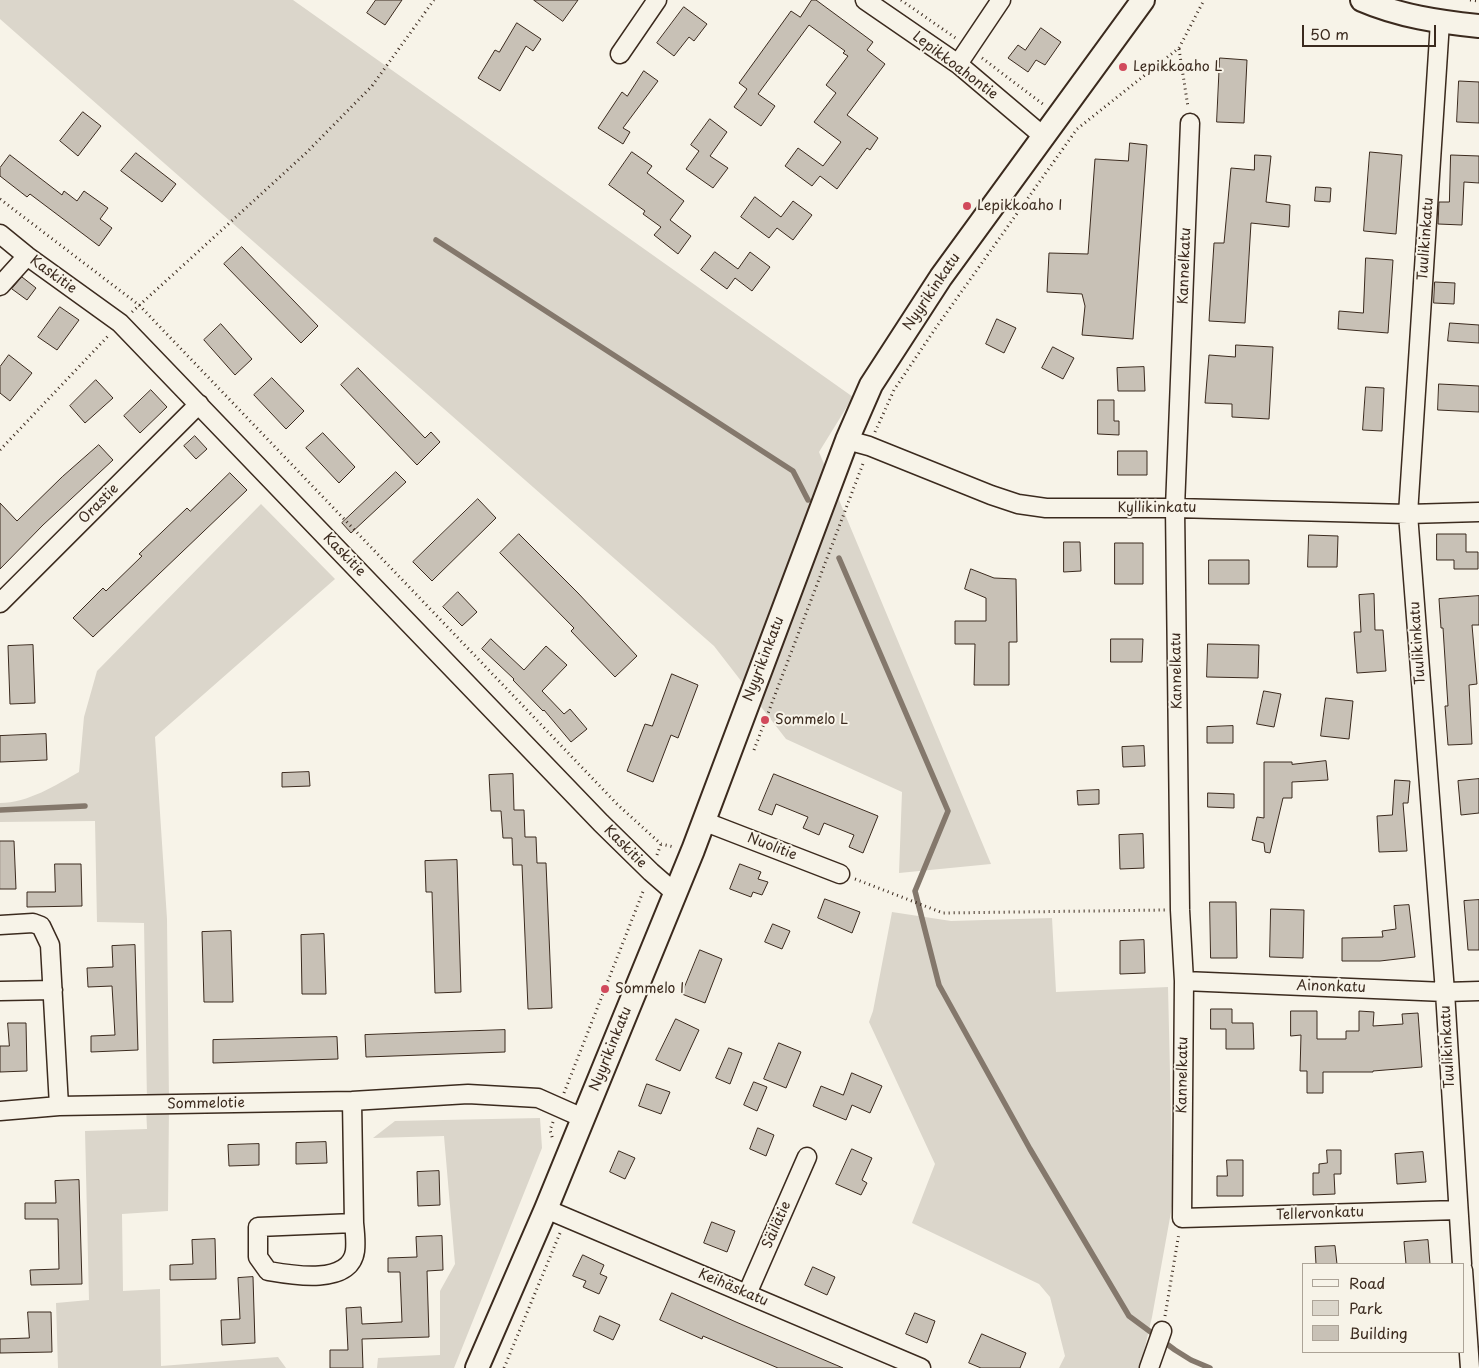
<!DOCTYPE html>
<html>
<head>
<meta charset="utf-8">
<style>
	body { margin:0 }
	#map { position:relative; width:1479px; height:1368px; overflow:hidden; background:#f7f3e8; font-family:"Playpen Sans",sans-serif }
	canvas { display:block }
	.legend { position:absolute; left:1302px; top:1263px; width:162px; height:90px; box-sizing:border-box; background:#f7f3e8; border:1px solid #aca397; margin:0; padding:6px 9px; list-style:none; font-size:15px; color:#3b2a1e }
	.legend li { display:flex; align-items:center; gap:10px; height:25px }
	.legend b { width:25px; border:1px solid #aca397 }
	.scale { position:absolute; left:1302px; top:25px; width:134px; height:22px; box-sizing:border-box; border:2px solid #3b2a1e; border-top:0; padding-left:6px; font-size:15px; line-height:18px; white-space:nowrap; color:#3b2a1e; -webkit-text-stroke:4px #f7f3e8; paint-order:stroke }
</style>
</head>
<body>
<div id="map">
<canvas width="1479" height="1368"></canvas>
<ul class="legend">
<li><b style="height:6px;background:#f7f3e8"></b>Road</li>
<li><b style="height:14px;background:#dbd6cb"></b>Park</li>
<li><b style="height:14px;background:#c8c1b6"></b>Building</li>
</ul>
<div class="scale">50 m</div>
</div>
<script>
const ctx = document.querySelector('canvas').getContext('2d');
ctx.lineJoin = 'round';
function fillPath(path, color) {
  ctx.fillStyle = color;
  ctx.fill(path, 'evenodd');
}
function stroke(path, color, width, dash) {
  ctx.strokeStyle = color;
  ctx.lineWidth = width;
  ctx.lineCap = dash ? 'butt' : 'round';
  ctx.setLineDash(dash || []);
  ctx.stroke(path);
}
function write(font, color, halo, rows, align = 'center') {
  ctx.font = font + ' "Playpen Sans",sans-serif';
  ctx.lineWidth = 4;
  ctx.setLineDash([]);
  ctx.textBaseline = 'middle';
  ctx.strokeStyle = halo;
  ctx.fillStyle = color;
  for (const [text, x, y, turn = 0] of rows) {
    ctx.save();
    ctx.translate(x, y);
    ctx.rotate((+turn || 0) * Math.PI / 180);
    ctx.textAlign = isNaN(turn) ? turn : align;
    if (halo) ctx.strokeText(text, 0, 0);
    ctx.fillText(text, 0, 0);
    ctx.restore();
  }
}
const green = new Path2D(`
	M0,0H293L853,397L819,452L991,864L899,873L902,792L786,739L714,646L0,19Z
	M261,504L335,579L155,737L167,919L169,1102H147L144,923L97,922L95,821L0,822V803C28,803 56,785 79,772L84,717L97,671Z
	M892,912L951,921L1052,918L1056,992L1168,987L1173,1201L1152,1317L1140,1368H1059L1065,1356L1050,1297L1039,1284L912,1223L935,1164L869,1022L873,1011Z
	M146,1107H169L168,1211L122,1214L123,1291L160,1289L161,1366L278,1357L286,1368H58L56,1303L89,1300L85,1131L147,1129Z
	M540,1118L542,1148L454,1368H377L378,1358L440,1355V1291L455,1264L444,1136L373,1138L395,1121Z`);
const stream = new Path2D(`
	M436,240L793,471L808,500
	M839,558L948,811L915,891L939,985L1030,1149L1129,1316L1175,1350L1191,1360L1210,1368
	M0,810L85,806`);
const building = new Path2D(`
	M376,0H402L385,25L367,13Z
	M534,0H578L563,21Z
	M812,0H816L873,42L867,50L885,64L847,115L878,138L870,150L867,148L837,189L820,176L812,186L785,166L798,148L823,166L841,142L814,122L836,93L826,85L848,56L843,53L845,51L809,25L758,94L775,106L761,126L734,107L747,89L739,83L773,36L791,11L800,17Z
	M684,7L707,24L694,41L689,37L674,56L657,43Z
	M517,23L541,39L533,51L526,46L500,91L478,78L495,50L499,52Z
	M1041,28L1061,42L1045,65L1036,60L1028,72L1008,58L1018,45L1025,50Z
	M1220,58L1247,60L1244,123L1217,122Z
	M644,71L658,81L623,128L630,132L623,144L598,128L622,92L627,96Z
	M1459,81L1479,82V123L1457,122Z
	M83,112L101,126L78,156L60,141Z
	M710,119L727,132L710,156L728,168L713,188L686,169L699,151L691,145Z
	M1130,143L1147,145L1133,339L1082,335L1085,306L1082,294L1047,292L1049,253L1088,254L1095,159L1128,161Z
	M632,152L652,166L647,173L684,201L670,220L691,236L678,254L654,235L661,227L643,214L645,211L609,185Z
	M1370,152L1402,155L1396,234L1364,231Z
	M136,153L176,184L162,202L121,171Z
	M10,155L62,195L64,191L77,201L84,191L108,208L100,219L112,228L99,246L30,194L27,197L0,176V168Z
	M1255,155L1271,156L1266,202L1290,205L1289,227L1251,223L1245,323L1209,321L1214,243H1224L1231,168L1254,170Z
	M1451,155L1479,156V183L1464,182L1462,225L1438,224L1439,202H1449Z
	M1316,187L1331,188L1330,202L1315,201Z
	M755,197L781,217L793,201L812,215L793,240L777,228L769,238L741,217Z
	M242,247L318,326L301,343L224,264Z
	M715,252L738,269L750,252L770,267L752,291L735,278L727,289L701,270Z
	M1366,258L1393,260L1388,333L1338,329L1339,311L1363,313Z
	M22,277L36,288L27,300L12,289Z
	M1435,282L1455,283L1454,304L1434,303Z
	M60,307L79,320L57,350L38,337Z
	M997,319L1016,328L1004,353L986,344Z
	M1450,323L1479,325V343L1448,341Z
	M221,324L252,359L235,375L204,340Z
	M1236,345L1273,347L1269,419L1232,417V404L1205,403L1209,355L1235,357Z
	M1053,347L1074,358L1063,379L1042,368Z
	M9,355L32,373L10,401L0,393V367Z
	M1144,367L1145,391H1118L1117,368Z
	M358,368L425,438L431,432L440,442L417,465L341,385Z
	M272,378L304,411L286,429L254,395Z
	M96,380L113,398L85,423L70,406Z
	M1439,384L1479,386V412L1438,410Z
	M1366,387L1384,388L1382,431L1363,430Z
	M151,390L167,407L140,433L124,416Z
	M1098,400H1114V421H1119V435L1098,434Z
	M323,433L355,467L339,483L306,448Z
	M195,436L207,449L196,459L184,446Z
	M99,445L113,460L43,525L0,569V503L17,521L62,477Z
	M1118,451H1147V475H1118Z
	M396,472L406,482L351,533L342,523Z
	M230,473L247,490L93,637L73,618L103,588L106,591L142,556L139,554L187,508L190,511Z
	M478,499L496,518L432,581L413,562Z
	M519,534L578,593L637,656L615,677L571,631L574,628L500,553Z
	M1437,534H1466V552H1478V569H1454V560H1437Z
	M1309,535L1338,536L1337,567H1308Z
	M1064,542H1080L1081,571L1064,572Z
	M1115,543H1143V584H1115Z
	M1209,560H1249V584H1209Z
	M971,569L994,578L1016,579L1017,642H1009V685H974L975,644H955V621H986V598L965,589Z
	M458,592L477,612L462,626L443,607Z
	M1374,594L1375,630H1383L1386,671L1357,673L1354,632H1361L1359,595Z
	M1479,596V625H1472L1477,684L1469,685L1472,744L1448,745L1445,706H1448L1443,628H1441L1439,599Z
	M491,639L524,670L546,646L567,665L542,691L564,714L570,709L587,729L571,742L544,710L543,711L513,680L514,679L482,649Z
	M1111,639H1143L1142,662H1111Z
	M1208,644L1259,645L1258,678L1207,677Z
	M33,645L35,703L10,704L8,646Z
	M672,674L698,685L678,738L671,735L653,782L627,771L645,724L652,726Z
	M1264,691L1281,694L1274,727L1257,724Z
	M1326,698L1353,701L1349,739L1321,736Z
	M1233,726V743H1207V727Z
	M46,734L47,760L0,762V736Z
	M1144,746L1145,766L1123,767L1122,747Z
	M1326,761L1328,780L1292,782V798H1283L1270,853L1265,852L1264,843L1252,840L1257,817L1264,818V762H1292V764Z
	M309,772L310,786L282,787V773Z
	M513,774L514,810H524L525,837H536L537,863H546L552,1008L528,1009L522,865H513L512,838H503L501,811H491L489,775Z
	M774,774L878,816L863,853L849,847L854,835L824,823L819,835L803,828L808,817L776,804L772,815L759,810Z
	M1479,779V813L1461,815L1458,781Z
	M1395,780L1410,781L1408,803H1403L1407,851L1379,852L1377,816L1392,815Z
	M1099,790V804L1078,805L1077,791Z
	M1208,793L1234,794V808L1208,807Z
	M1143,834L1144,868L1120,869L1119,835Z
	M0,841H14L16,889H0Z
	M457,860L461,992L435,993L432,892H426L425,861Z
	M55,864H81L82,906L27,907V892H55Z
	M740,864L761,872L758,879L768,882L762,895L753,892L751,897L730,889Z
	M825,899L860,912L852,933L818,918Z
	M1479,900V950H1468L1464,901Z
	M1210,902H1236L1237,958H1211Z
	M1409,905L1415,957L1380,961H1342V938L1383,937L1382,931L1396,929L1394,906Z
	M1271,909L1304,910L1303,958L1270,957Z
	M773,924L790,931L782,949L765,942Z
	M231,931L233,1002H204L202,932Z
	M324,934L326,994H302L301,935Z
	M1144,940L1145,973L1120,974V941Z
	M135,945L138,1050L91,1052V1036L115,1035L112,986L88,987L87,968L113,967L112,946Z
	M700,950L722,959L705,1003L682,994Z
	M1211,1009H1232V1023H1253L1254,1049H1226V1029H1211Z
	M1291,1011H1317V1039H1346V1031H1359V1011L1374,1012L1373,1026L1403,1024L1402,1014L1418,1013L1422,1067L1373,1071V1072H1323V1093H1307V1071H1300L1301,1035L1291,1036Z
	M676,1019L699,1030L680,1071L656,1060Z
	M8,1023H26L27,1071L0,1072V1046H9Z
	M505,1030V1052L366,1057L365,1035Z
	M337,1037L338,1059L213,1063V1040Z
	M779,1043L801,1052L786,1088L764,1079Z
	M729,1048L742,1053L730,1084L716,1078Z
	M852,1073L882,1086L870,1113L852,1105L846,1120L813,1106L821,1086L843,1095Z
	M754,1082L767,1087L757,1111L744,1105Z
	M647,1084L670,1092L661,1114L639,1106Z
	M758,1128L774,1135L766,1156L750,1149Z
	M326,1142L327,1163L296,1164V1143Z
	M259,1144V1165L229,1166L228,1145Z
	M852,1149L872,1158L862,1180L867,1183L861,1195L836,1184Z
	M1327,1150H1341V1174H1334L1335,1194L1313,1195V1173H1319V1164L1327,1163Z
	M619,1151L635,1158L625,1179L610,1172Z
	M1423,1152L1426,1182L1397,1184L1395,1154Z
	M1227,1160H1243V1196H1217V1176H1227Z
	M439,1171L440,1205L418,1206L417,1172Z
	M79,1180L82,1284L31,1285L30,1270L59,1269L58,1219H25V1203H56L55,1181Z
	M712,1222L735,1231L727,1252L704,1243Z
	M442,1236L443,1270L427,1271L429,1337L362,1339L363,1368H330V1350H348L346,1308L361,1307L362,1324L402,1322L400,1272H388V1258L417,1257L416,1237Z
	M215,1239L216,1279L170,1280V1265L193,1264L192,1240Z
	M1428,1240L1430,1264H1406L1404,1242Z
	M1335,1246L1337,1264H1316L1315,1247Z
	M583,1255L604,1265L600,1274L607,1277L599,1294L583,1287L586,1281L573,1276Z
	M813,1267L835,1277L827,1295L805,1285Z
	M253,1277L255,1343L222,1345L221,1320L240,1319L238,1278Z
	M672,1293L736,1322L843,1368H778L703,1336L702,1339L660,1320Z
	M28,1312H51L52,1352L0,1353V1339L29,1338Z
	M915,1313L935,1321L927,1343L906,1334Z
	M600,1316L620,1325L613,1340L594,1331Z
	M982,1334L1026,1353L1020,1368H981L969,1363Z`);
const path = new Path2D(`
	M901,0L957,39
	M1470,0L1479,1
	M1179,49L1188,107
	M982,58L1044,105
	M0,199L139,305L618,805L661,844L674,847
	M132,312L305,154L372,86L434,0
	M875,432L894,390L935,329L1077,129L1179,48L1204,0
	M0,450L110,334
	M754,750L864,461
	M657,855L661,844
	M855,879L943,913L1165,910
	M564,1093L644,889
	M553,1122L550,1130L553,1140
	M1165,1316L1179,1233
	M504,1368L560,1233`);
const minor = new Path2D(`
	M865,0L958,64L1043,136
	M1440,22L1408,514L1445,992L1462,1264
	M620,54L657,0
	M958,64L1001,0
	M1190,123L1175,508L1180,910L1184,981L1182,1218L1458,1210
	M0,234L27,256L120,323L601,823L651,872L674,892
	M0,286L27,256
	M847,440L869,446L991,495L1018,504L1046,508H1175L1408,514L1479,512
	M0,603L199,404
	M703,821L840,874
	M0,925L33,923L41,926L50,945L59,1106
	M1184,981L1445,992L1479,991
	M0,991L53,990
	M352,1101L354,1223L258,1227V1257L268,1271C291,1275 350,1286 355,1251C356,1242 355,1232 354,1223
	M0,1111L59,1106L352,1101L468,1094L538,1098L583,1118
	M546,1209L921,1368
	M1463,1270L1470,1368
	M747,1294L807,1157
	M1149,1368L1162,1331`);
const tertiary = new Path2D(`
	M1362,0C1399,16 1439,22 1479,26
	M477,1368L546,1209L693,850L847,440L871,385L941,277L1143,0`);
const markers = [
	[1123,67,5,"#d1495b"],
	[967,206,5,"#d1495b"],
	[765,720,5,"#d1495b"],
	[605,989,5,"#d1495b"]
];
const streetNames = [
	["Lepikkoahontie",955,66,37],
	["Tuulikinkatu",1426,239,-86],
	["Kannelkatu",1185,266,-88],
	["Kaskitie",53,275,36],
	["Nyyrikinkatu",932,292,-56],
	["Orastie",99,504,-45],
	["Kyllikinkatu",1157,508],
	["Kaskitie",344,555,46],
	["Tuulikinkatu",1418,643,-94],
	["Nyyrikinkatu",764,659,-69],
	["Kannelkatu",1177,671,-91],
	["Kaskitie",625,847,45],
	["Nuolitie",772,847,21],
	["Ainonkatu",1331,987,2],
	["Tuulikinkatu",1448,1047,-93],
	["Nyyrikinkatu",611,1049,-68],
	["Kannelkatu",1183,1075,-89],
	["Sommelotie",206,1104,-1],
	["Tellervonkatu",1320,1214,-2],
	["Säilätie",777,1225,-66],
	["Keihäskatu",733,1288,23]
];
const poiNames = [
	["Lepikkoaho L",1133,67],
	["Lepikkoaho I",977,206],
	["Sommelo L",775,720],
	["Sommelo I",615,989]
];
fillPath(green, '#dbd6cb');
stroke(stream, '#84786c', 5.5);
fillPath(building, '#c8c1b6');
stroke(building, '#3b2a1e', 1);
stroke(minor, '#3b2a1e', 21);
stroke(tertiary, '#3b2a1e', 26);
stroke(path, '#3b2a1e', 3, [1, 4]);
stroke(minor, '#f7f3e8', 18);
stroke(tertiary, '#f7f3e8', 22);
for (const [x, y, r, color] of markers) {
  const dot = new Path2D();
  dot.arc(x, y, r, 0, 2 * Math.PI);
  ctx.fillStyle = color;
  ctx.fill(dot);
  stroke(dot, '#f7f3e8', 2);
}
write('14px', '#3b2a1e', '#f7f3e8', streetNames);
write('14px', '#3b2a1e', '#f7f3e8', poiNames, 'left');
</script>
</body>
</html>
